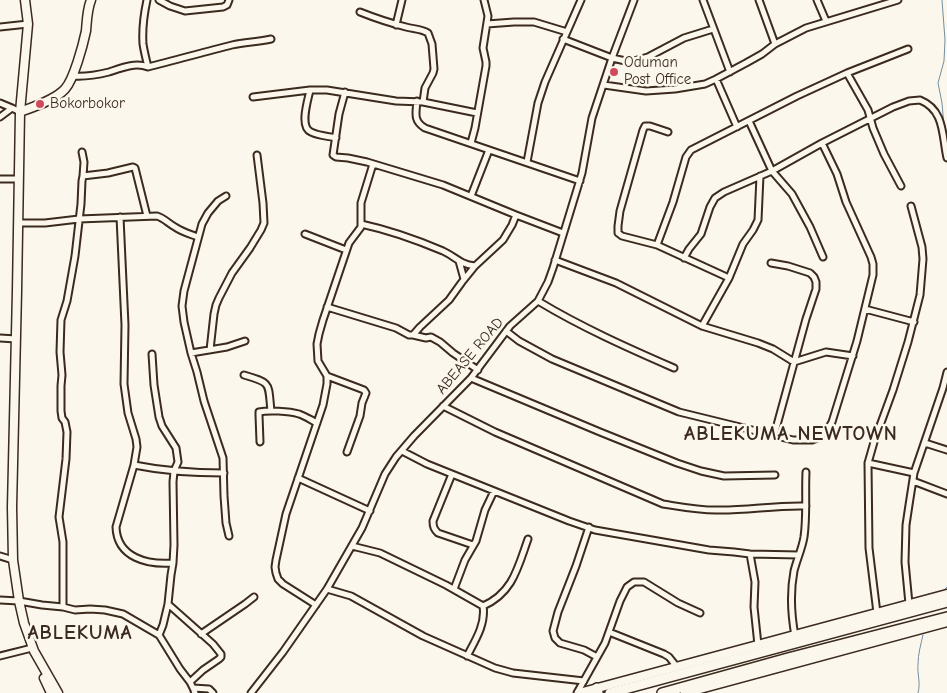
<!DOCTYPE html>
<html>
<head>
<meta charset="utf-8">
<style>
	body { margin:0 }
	canvas { display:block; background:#fbf7ec }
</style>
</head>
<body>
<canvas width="947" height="693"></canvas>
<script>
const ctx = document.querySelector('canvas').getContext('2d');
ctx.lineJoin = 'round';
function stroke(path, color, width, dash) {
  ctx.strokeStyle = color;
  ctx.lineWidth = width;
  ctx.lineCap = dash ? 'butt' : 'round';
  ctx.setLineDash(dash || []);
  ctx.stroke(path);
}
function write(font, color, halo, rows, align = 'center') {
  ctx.font = font + ' "Comic Neue",sans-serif';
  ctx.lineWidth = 5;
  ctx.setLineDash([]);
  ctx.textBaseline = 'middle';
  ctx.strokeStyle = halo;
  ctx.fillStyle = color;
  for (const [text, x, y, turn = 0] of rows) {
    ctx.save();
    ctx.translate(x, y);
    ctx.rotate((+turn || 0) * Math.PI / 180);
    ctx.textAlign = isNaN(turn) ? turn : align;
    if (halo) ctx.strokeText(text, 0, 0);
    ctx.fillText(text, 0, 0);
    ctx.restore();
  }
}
const stream = new Path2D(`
	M942,0L945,40L944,61L938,83L942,103L944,127
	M942,592L947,587
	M918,693C921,683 917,674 918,664C918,654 921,644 923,635`);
const street = new Path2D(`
	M147,0C144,14 142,29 143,44C144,51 146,59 148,67
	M159,0L170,6L185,11L223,7L227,5L229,0
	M703,0L730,72
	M759,0L775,44
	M817,0L826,21
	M360,12C375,18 390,23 406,27C413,29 422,29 428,33L432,44L434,69L433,73L425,88L423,102
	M487,24L514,22H534L567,32
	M396,25L402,0
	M0,27L28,24
	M563,39L612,58L630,62L648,57L684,38L713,29
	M847,73L868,110L873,128L884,154L901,186
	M72,76C84,77 97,75 109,72C121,68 135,62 148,67C176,60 204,52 232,45C245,42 258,42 271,39
	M716,79L737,127
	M604,85L646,91L675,89L705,84L716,79L746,63L762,54L775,44L806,28L898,0
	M310,90C308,100 299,127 311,132C319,136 328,136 336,138
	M345,92L339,114L333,155L336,157L348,158L367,162L443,185L516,215L563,233
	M253,97L310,90H327L396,101L423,102L477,113
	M417,101C416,113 413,121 425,128L580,181
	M0,103L12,108
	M0,117L12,108L20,112
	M749,121L772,171L792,194L810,227L823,257
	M668,132L650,126H645L643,130L620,211L618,226V233L622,236L657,245L729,278
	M471,143L475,128L486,66V62L483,48L488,16L484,0
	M527,162L538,103L545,82L581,0
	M83,176L108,173L133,167L135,168L147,216
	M0,179H19
	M226,196L218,201L208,213L202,224L184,291L182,306L184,322L191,353L197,372L204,401L223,458L224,496L226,523L229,536
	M471,196L489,150
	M120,217L125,325L124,384L128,413L136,439L137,447L134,465L116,527C117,558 148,565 173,563
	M19,223H45L79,219L157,216C164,218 169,224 175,227C182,232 190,234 198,237
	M361,224C389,230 417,240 443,251C456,257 459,264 475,266
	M305,234L346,250
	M657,245L673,202L686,157L691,150L797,96L847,73L908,49
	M684,258L689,249L701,234L710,207L715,198L724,192L772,171L822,143L893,107L909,101L920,100C945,110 942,136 947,158
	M555,260L616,283L702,326L758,343L773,349L794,362L826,352L853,356
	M459,261L464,279
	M771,263L788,266L810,273L814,277L816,282V289L806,319L774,436
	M538,301C581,327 628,348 674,368
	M327,307L396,328L409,335H413
	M865,309L914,322
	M702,326L729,278L743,244L753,230L758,220L760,176
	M506,331L519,341L552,359L679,412L793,440H812L820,437L826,432L832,422L857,341L873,275V264L871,257L846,202L837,174L822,143
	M0,338L16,339
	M210,350L214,314L216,305L219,298L232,273L250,248L261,230L264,223L263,203L257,155
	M191,353L227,347L245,341
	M152,354L154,385L159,417L162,426L176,448L178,462L174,471L173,482L174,545L173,563L171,575L168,604L163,625L159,635
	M478,370L453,353L440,342L431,337L426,338L413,335L420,327L449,300L462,282L475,266L503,240L512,225L516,215
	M244,375C272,383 268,383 271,411
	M327,376L364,390L366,393L362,403L360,416L347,452
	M471,378L600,432L677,463L701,471L724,476L775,475
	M443,406L495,432L663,504C682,507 702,511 721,510C750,510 777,505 806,506
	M260,442L259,415V412C268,410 289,411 299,414C305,416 311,420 317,423
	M925,443L947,450
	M402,451L427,464L569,521L595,530L709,550L734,552L750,554L799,555
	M868,463L914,473
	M134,465C164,471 193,473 224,473
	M452,474L433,521C433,527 434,529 438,533L473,545
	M298,478L370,511
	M913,481L947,494
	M589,527L576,566L558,612L553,631L555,638L560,643L584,650L597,657
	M352,546L380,553L446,585L483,606C486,624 475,641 467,656
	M750,554L755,582L754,607L758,645
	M0,556L13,560
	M327,589L351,596L423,636L495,668L513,673L584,681
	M454,589L465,560L476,541L485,510L494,491
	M0,600L19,601L42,605L63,607L75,610L90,609L105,610L123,614L159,635L180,669L190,682L193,688L195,693
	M168,604L213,644L221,654V657L219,659L203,670L190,682
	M909,604L905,562L906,525L909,505L914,473L943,388L947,372
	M316,605L283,584L278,579L276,573L275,567L276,560L286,514L323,405L327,384V376L318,361L317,344L319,334L323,320L349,243L361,227V203L373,164
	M483,606C513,593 518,567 528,539
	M63,607V542L59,517L66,459L67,432L65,422L62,418L61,411V386L62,375L60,352L61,320L67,301L75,256L81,204L82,181L83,176L84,162L82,152
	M877,613L869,548L868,463L874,442L893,390L908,342L920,295L923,259L922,247L911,206
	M609,632L664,654L669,657L677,667
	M201,634L245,604L254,597
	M795,636C791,614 790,592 794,571C797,559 802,549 804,537C807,516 805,494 806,472
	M0,656L32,648
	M193,688L209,689L213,693
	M251,693L283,652L327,589L362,528L385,474L396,457L414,436L471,378L510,326L538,301L548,282L553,268L582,173L592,118L612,58L634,0
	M577,693L605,643L620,601L627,587L634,582H644L678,603L700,613`);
const secondary = new Path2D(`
	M25,0L28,24L20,112L17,291L12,507L13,560L19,601L24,623L34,651L58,693
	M20,112C33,107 55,100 65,89C74,79 83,45 86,31C87,20 87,10 91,0
	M44,678L51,693
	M579,693L947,594
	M685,693L947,622`);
const primary = new Path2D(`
	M597,688L598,693
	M610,693L947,602
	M662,693L788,658L947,617`);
const markers = [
	[614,72,5,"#d1495b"],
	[40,104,5,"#d1495b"]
];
const poiNames = [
	["Oduman",624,63],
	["Post Office",624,80],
	["Bokorbokor",50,104]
];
const streetNames = [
	["ABEASE ROAD",470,356,-50]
];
const districtNames = [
	["ABLEKUMA NEWTOWN",791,434],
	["ABLEKUMA",80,633]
];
stroke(stream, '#728ea0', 1);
stroke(street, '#3b2a1e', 9);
stroke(secondary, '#3b2a1e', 11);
stroke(primary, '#3b2a1e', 12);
stroke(street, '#fbf7ec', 5);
stroke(secondary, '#fbf7ec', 8);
stroke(primary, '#fbf7ec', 9);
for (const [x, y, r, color] of markers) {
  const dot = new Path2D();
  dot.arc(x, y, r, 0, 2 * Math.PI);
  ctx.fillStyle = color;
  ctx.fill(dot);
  stroke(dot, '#fbf7ec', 2);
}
write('15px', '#3b2a1e', '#fbf7ec', poiNames, 'left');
write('15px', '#3b2a1e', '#fbf7ec', streetNames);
ctx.letterSpacing = '1px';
write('bold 20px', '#3b2a1e', '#fbf7ec', districtNames);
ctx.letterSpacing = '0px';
</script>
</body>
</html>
